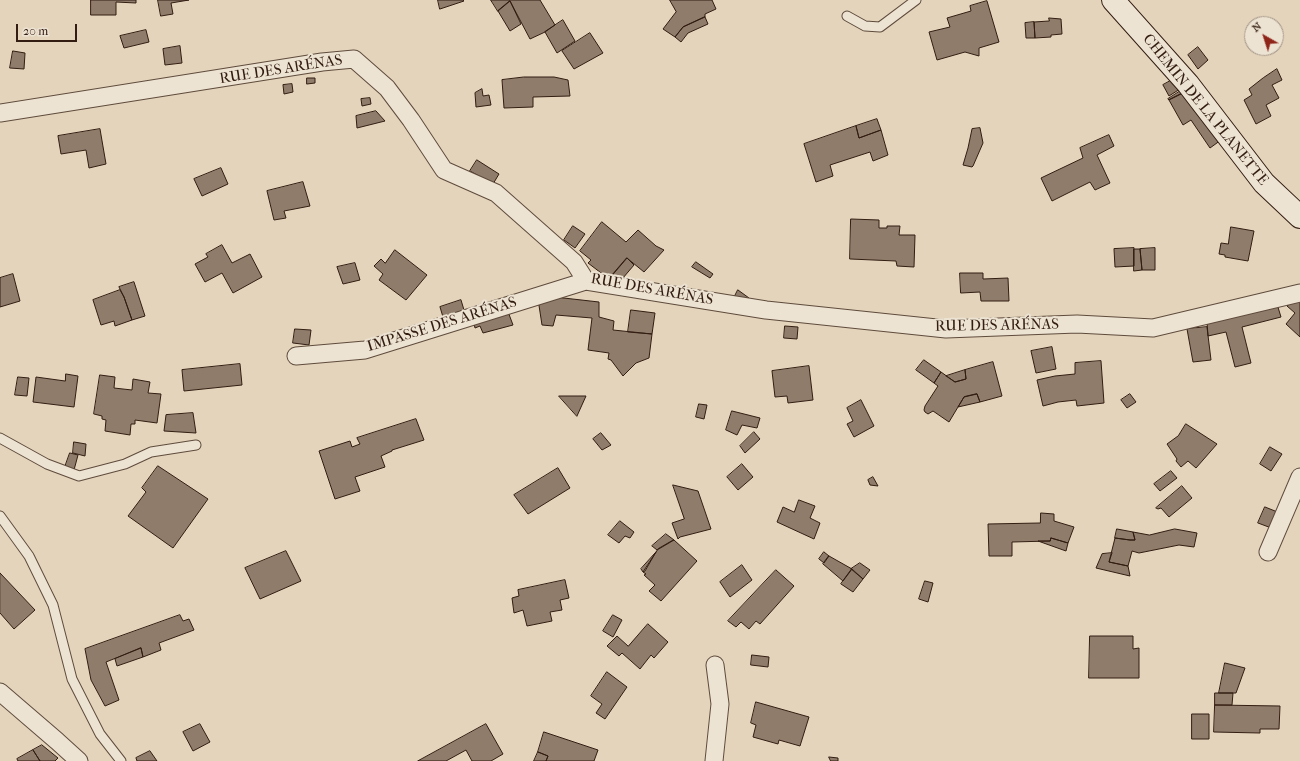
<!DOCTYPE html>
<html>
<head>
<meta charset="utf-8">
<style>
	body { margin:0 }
	#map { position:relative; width:1300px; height:761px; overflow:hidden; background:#e3d4bb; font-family:"IM FELL French Canon",serif }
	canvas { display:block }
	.north { position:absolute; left:1244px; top:16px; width:40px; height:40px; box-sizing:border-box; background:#ede3d3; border:1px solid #a39486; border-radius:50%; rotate:321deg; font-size:11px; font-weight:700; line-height:16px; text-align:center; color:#331d12 }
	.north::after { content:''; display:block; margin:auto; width:14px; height:18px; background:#8f2418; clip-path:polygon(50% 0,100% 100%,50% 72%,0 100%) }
	.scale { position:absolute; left:16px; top:24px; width:61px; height:18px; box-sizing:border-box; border:2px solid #331d12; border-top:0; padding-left:5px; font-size:12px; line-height:14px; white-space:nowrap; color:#331d12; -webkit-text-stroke:3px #ede3d3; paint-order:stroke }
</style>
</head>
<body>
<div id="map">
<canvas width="1300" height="761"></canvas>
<div class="north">N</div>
<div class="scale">20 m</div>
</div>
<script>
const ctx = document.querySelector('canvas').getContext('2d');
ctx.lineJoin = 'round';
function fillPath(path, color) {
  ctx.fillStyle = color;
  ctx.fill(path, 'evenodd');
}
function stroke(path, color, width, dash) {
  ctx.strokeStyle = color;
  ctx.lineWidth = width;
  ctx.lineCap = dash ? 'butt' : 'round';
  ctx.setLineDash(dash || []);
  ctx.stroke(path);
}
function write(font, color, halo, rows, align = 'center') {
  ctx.font = font + ' "IM FELL French Canon",serif';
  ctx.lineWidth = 4;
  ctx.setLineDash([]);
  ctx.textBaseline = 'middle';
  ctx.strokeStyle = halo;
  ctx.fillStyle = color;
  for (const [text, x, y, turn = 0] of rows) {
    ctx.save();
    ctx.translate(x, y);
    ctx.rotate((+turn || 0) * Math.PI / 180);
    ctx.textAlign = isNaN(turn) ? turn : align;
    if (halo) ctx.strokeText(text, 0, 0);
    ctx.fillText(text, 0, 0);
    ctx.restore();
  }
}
const building = new Path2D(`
	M91,0H136V3L116,2V15H91Z
	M158,0H189L171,3L173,14L161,16Z
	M438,0H463L464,1L440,9Z
	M491,0H540L555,25L545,32L530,39L510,1L498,11Z
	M670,0H712L716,9L705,14V17L683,27L675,37L663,29L676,12Z
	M510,1L521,24L510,31L498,11Z
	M987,1L999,42L979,48V56L965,52L937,60L929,32L950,27L947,18L971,11L970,6Z
	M705,17L708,24L688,33L681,42L675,37L683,27Z
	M1049,18L1061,19L1062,34L1051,35V37L1035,38L1034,22L1049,21Z
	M563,20L575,41L557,53L545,32Z
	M1034,22L1035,38H1026L1025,23Z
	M146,30L149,42L124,48L120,36Z
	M590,33L603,53L574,69L562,51Z
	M180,46L182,63L165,65L163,49Z
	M1198,47L1208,60L1198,69L1188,55Z
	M13,51L25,53L24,69L10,68Z
	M1277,69L1282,80L1272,85L1279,98L1266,105L1271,116L1256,124L1244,100L1252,95L1249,89L1263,78Z
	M524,77H554L568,80L570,96L533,97V107L504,108L502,80Z
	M307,78H315V83L307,84Z
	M1174,79L1180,89L1169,96L1163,85Z
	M292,84L293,92L284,94L283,85Z
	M482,89L483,96L489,95L491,105L476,107L475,93Z
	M1182,90L1183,93L1169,100L1168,99Z
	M1183,93L1221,140L1210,148L1191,120L1183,125L1169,100Z
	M370,98L371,104L362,106L361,99Z
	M376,111L385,121L357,128L356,116Z
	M877,119L881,130L859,138L856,126Z
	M856,126L859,138L881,130L888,155L873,161L870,152L830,165L833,176L816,182L804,144Z
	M980,128L983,143L973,166L972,167L963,165L968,148L972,129Z
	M100,129L106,164L89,168L86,150L61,154L58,136Z
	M1109,135L1114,146L1097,155L1110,183L1095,190L1090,182L1052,201L1041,178L1083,158L1080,148Z
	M477,160L499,174L493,184L470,171Z
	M221,168L228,184L202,196L194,179Z
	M303,182L310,206L284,211L286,218L274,220L267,191Z
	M851,219L879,220V228H887V226H900L899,235H915L914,267L897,266L896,261L850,259Z
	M602,222L626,242L638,230L656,246L664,250L644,272L627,258L609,279L588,263L591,260L580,251Z
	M573,226L585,234L575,248L564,240Z
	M1231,227L1254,231L1248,261L1225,257V255L1219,254L1221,243L1228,244Z
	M222,245L232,263L250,254L262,277L233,293L222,273L205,282L195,264L208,257L206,254Z
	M1134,248V266L1115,267L1114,249Z
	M1155,248V270H1142L1140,249Z
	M1134,249H1140L1142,270L1134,271Z
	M395,250L427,275L406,300L379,280L383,274L374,266L381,259L385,263Z
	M627,258L634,265L617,285L609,279Z
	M696,262L713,274L710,278L692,267Z
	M355,263L360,280L343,284L337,267Z
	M960,273H983V279L1008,278L1009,301H981L980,292L961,293Z
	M13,274L20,301L0,307V278Z
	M134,282L145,316L132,320L124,297L119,287Z
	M120,290L124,297L132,320L115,326L114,321L101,325L93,300Z
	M738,290L749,298L747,301L734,298Z
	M546,296L599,302V317L614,321L613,330L652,334L649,358L636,363L623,376L611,360L608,359L609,353L588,350L592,318L556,315L553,326L542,325L538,299Z
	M1300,298V337L1286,324L1295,313L1287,306L1294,300Z
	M461,300L464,310L443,317L440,307Z
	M1277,304L1281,317L1242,327L1251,363L1235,367L1226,332L1208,336L1207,322Z
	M507,309L513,325L483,333L480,326L475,328L473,319Z
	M631,310L655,313L652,334L628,332Z
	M785,326L798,327L797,339L784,338Z
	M1207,327L1211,360L1193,362L1187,329Z
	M295,329L311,330L309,345L293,343Z
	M1052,347L1056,369L1036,373L1031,351Z
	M924,360L941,372L934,383L916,370Z
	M1101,361L1104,403L1077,406L1076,400L1058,402L1043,406L1037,380L1055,376L1075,374V363Z
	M993,362L1002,396L980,402L977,394L964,397L949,422L933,411L928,414L925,412L924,410L925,406L938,386L934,383L941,372L955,382L966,379L965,370Z
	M240,364L242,385L184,391L182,370Z
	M809,366L813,400L788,403L787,396L775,397L772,371Z
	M965,370L966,379L955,382L946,376Z
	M66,374L78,376L74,407L33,402L36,377L65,381Z
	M100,375L115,377L114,388L132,390L133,379L150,382L148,393L161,394L157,423L135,420V424H131L130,435L105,431L106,420L102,419V416L94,414Z
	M18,377L29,378L27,396L15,395Z
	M977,394L980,402L958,407L964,397Z
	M1130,394L1136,402L1127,408L1121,400Z
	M559,396H586L577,416Z
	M861,400L874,426L854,437L847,424L853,421L847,408Z
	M699,404L707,405L704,419L696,417Z
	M732,411L760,418L757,428L742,425L737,435L726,430Z
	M193,413L196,433L164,431L166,415Z
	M416,419L424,440L392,450V451L381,456L385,467L355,477L360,491L335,499L319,451L350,441L352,447L360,444L357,438Z
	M1186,424L1217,444L1196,468L1188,461L1181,467L1176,461L1177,459L1167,444L1178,436Z
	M754,432L760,439L745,453L740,446Z
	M601,433L611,445L602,450L593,439Z
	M74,442L86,444L85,456L73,453Z
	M1270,447L1282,454L1271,471L1260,464Z
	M70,453L78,455L74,470L65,467Z
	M742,464L753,477L738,490L727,477Z
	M158,466L208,499L173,548L128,516L146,492L142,488Z
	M558,468L570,488L528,514L514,495Z
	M1171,471L1177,478L1160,491L1154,484Z
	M873,477L878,486L870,485L868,480Z
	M673,485L698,491L711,529L680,537L678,539L672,523L684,519Z
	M1182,486L1192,498L1169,517L1161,508L1158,509L1156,508Z
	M799,500L815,506L810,518L820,523L814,539L777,522L783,507L794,512Z
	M1265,507L1280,513L1274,529L1258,523Z
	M1041,513L1054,514V521L1074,527L1068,543L1051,538L1050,541L1012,542V556H989L988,524L1040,523Z
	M620,521L634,532L630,538L625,536L619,543L608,535Z
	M1117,529L1133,532L1135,540H1130L1115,538Z
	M1175,529L1197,533L1194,547L1179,545L1139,553L1132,551L1128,566L1109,562L1115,538L1130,540H1135L1133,532L1149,535Z
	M666,534L674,540L657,550L652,546Z
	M1051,538L1068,543L1066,551L1038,541H1050Z
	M674,540L697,561L661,601L649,591L655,585L644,575L646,574L643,572L658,549Z
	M286,551L301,581L260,599L245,568Z
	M656,552L645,571L643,572L641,569Z
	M824,552L829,556L824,563L819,559Z
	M1112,553L1109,562L1128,566L1130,576L1096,568L1102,554Z
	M829,556L852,569L843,581L823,564Z
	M860,563L870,570L863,579L851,569Z
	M742,565L752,580L730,597L720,582Z
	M852,569L863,579L853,592L841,584Z
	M776,570L794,586L760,624L756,621L749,629L741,622L736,627L728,621Z
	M0,573L35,610L14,629L0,613Z
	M565,580L569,598L560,600L562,610L550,612L552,621L527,626L523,610L514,613L512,598L519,596L518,590Z
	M925,581L933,583L928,602L919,599Z
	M180,615L183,621L189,619L194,630L159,643L161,650L143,657L141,648L106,662L119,700L105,706L91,680L85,649Z
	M613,615L622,620L613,637L603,631Z
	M648,624L668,642L654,658L651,655L640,669L622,653L619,656L607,646L617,636L628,646Z
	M1090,636H1133V649L1139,648V678H1089Z
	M141,648L143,657L117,666L115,659Z
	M752,655L769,657L768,667L751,665Z
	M1225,663L1245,668L1236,693H1219Z
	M607,672L627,687L605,719L596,713L602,704L591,696Z
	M1215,693H1233L1232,705H1215Z
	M756,702L809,717L800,746L779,740L778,744L753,737L756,725L751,723Z
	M1215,705L1280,706L1279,729H1260V733L1214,732Z
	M1192,714H1209V739H1192Z
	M200,724L210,742L193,751L183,732Z
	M486,724L503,754L491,761H472L466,750L446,761H418Z
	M544,732L598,750L594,761H546L548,756L538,752Z
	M42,745L58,758L55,761H40L33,750Z
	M33,750L40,761H18L17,759Z
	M150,751L157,761H137L136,758Z
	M538,752L548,756L546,761H534Z
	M829,757L838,758V761H831Z`);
const lane = new Path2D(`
	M847,16L865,26L880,27L916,0
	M0,438L47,464L79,476L125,464L151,452L196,445
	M0,516L29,556L53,605L72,679L100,734L121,761`);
const street = new Path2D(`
	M0,113L322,62L354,59L387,88L411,120L444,170L496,193L574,262L586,281L766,310L946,329L1077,324L1153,328L1300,293
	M296,356L365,350L586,281
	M1268,552L1300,477
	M0,692L57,741L79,761
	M714,761L720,704L715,665`);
const secondary = new Path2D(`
	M1113,0L1188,84L1264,183L1300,217`);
const streetNames = [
	["RUE DES ARÉNAS",281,70,-9],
	["CHEMIN DE LA PLANETTE",1205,110,51],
	["RUE DES ARÉNAS",652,290,10],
	["IMPASSE DES ARÉNAS",442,325,-17],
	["RUE DES ARÉNAS",997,326,-1]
];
fillPath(building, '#8f7c6a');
stroke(building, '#331d12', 1);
stroke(lane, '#5f4b3c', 11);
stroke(street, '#5f4b3c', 19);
stroke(secondary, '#331d12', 24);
stroke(lane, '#ede3d3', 9);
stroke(street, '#ede3d3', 17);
stroke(secondary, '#ede3d3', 22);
write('15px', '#331d12', '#ede3d3', streetNames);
</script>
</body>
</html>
